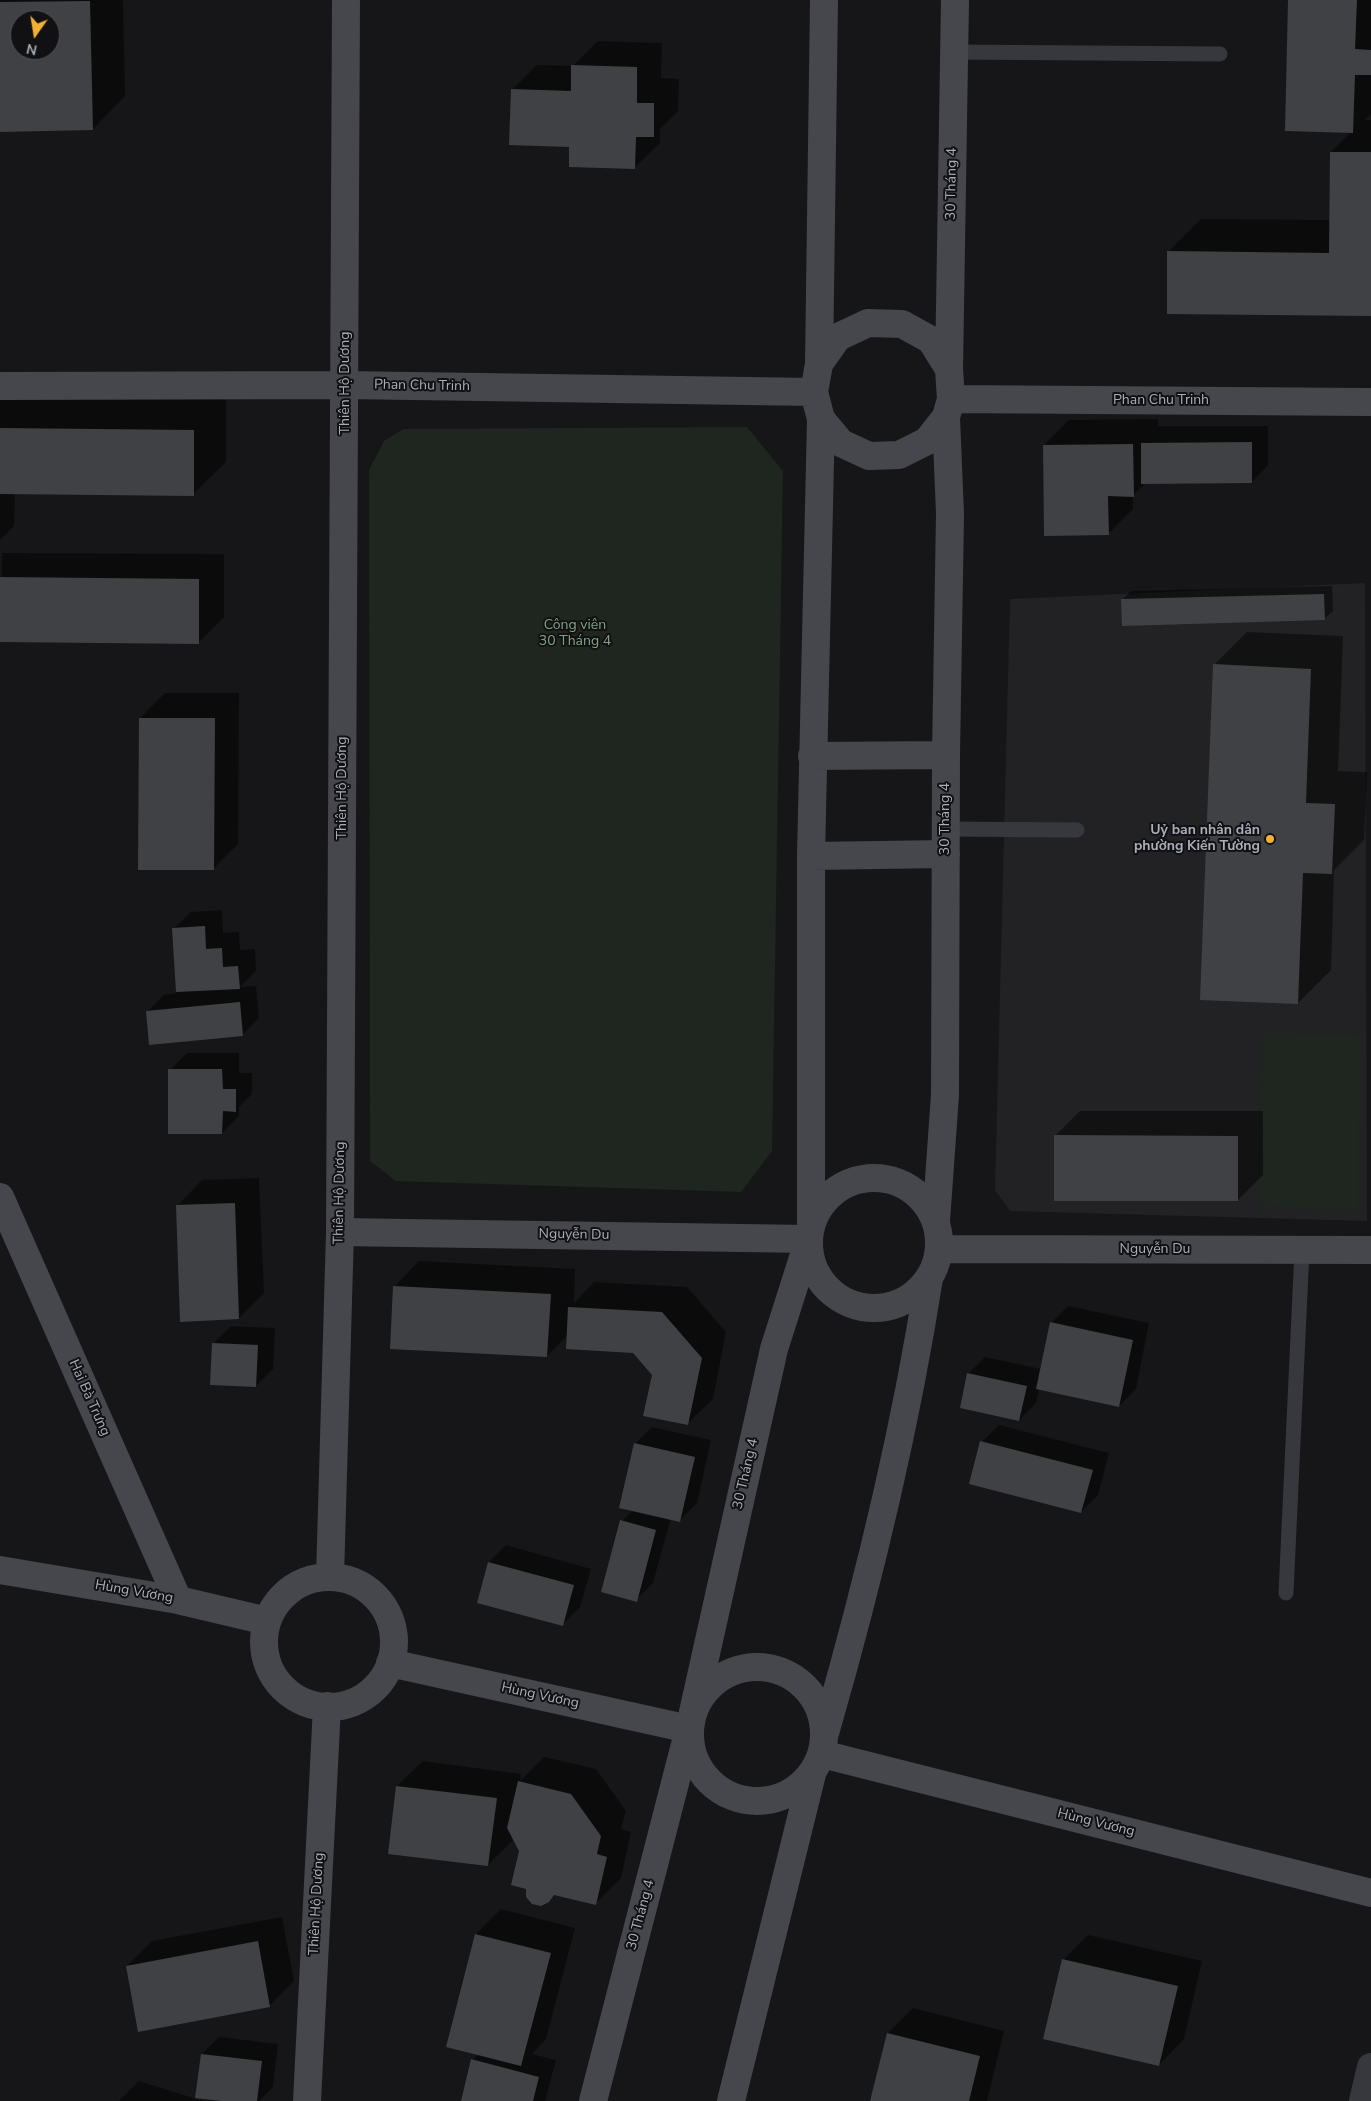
<!DOCTYPE html>
<html>
<head>
<meta charset="utf-8">
<style>
	body { margin:0 }
	#map { position:relative; width:1371px; height:2101px; overflow:hidden; background:#161618; font-family:"Nunito Sans",sans-serif }
	canvas { display:block }
	.north { position:absolute; left:10px; top:10px; width:50px; height:50px; box-sizing:border-box; background:#111113; border:1px solid #4d4f55; border-radius:50%; rotate:193deg; font-size:14px; font-weight:700; line-height:20px; text-align:center; color:#a8adb8 }
	.north::after { content:''; display:block; margin:auto; width:18px; height:22px; background:#f2b134; clip-path:polygon(50% 0,100% 100%,50% 72%,0 100%) }
</style>
</head>
<body>
<div id="map">
<canvas width="1371" height="2101"></canvas>
<div class="north">N</div>
</div>
<script>
const ctx = document.querySelector('canvas').getContext('2d');
ctx.lineJoin = 'round';
function fillPath(path, color) {
  ctx.fillStyle = color;
  ctx.fill(path, 'evenodd');
}
function stroke(path, color, width, dash) {
  ctx.strokeStyle = color;
  ctx.lineWidth = width;
  ctx.lineCap = dash ? 'butt' : 'round';
  ctx.setLineDash(dash || []);
  ctx.stroke(path);
}
function write(font, color, halo, rows, align = 'center') {
  ctx.font = font + ' "Nunito Sans",sans-serif';
  ctx.lineWidth = 4;
  ctx.setLineDash([]);
  ctx.textBaseline = 'middle';
  ctx.strokeStyle = halo;
  ctx.fillStyle = color;
  for (const [text, x, y, turn = 0] of rows) {
    ctx.save();
    ctx.translate(x, y);
    ctx.rotate((+turn || 0) * Math.PI / 180);
    ctx.textAlign = isNaN(turn) ? turn : align;
    if (halo) ctx.strokeText(text, 0, 0);
    ctx.fillText(text, 0, 0);
    ctx.restore();
  }
}
const built = new Path2D(`
	M1365,583L1367,1221L1010,1211L995,1190L1010,599Z`);
const green = new Path2D(`
	M747,427L783,471L772,1151L741,1192L396,1181L370,1161L369,470L384,441L403,429Z
	M1262,1033L1360,1035L1358,1208L1259,1206Z`);
const shadow = new Path2D(`
	M0,0H123L125,96L93,129L0,131ZM20,20H50V50H20Z
	M1289,0H1371V114L1365,120H1371V315L1169,251L1201,219L1330,220L1331,152L1351,132Z
	M598,41L662,43L661,78L679,79L678,111L660,129V143L634,168L570,146L512,90L537,65L573,66Z
	M0,396L226,397V462L193,494L15,493L14,526L0,540Z
	M1158,419V426H1268V465L1252,482L1146,483L1133,495V509L1108,534L1044,445L1069,420Z
	M2,553L224,554V617L199,642L0,641Z
	M1332,586L1333,611L1324,619L1123,599L1131,591Z
	M1247,632L1343,636L1338,771L1367,772L1364,840L1334,870L1331,970L1298,1003L1214,665Z
	M165,693H239L238,844L213,869L140,718Z
	M222,910L223,933L239,932L240,950L255,949L256,971L240,987L256,986L259,1018L242,1035L147,1012L164,995L177,993L174,928L191,912Z
	M187,1053H239V1073H252V1094L239,1107V1116L222,1133L170,1070Z
	M1080,1111H1263V1175L1238,1200L1055,1136Z
	M259,1178L264,1293L239,1318L177,1206L202,1180Z
	M419,1261L575,1269L574,1303L594,1282L687,1287L726,1332L713,1399L687,1424L653,1374L634,1352L568,1335L547,1356L394,1287Z
	M1068,1306L1149,1323L1136,1389L1119,1406L1039,1389L1036,1403L1019,1420L968,1374L985,1357L1041,1369L1051,1323Z
	M231,1326L275,1328L273,1369L256,1386L214,1343Z
	M999,1425L1109,1453L1098,1495L1081,1512L982,1442Z
	M652,1427L711,1440L697,1503L680,1520L671,1518L653,1583L636,1600L622,1521L633,1510L635,1444Z
	M506,1545L591,1569L580,1607L563,1624L479,1602L489,1562Z
	M544,1757L596,1769L626,1811L621,1829L631,1832L621,1878L595,1904L555,1894L548,1901L514,1839L488,1865L397,1786L423,1761L521,1774L520,1781Z
	M501,1909L575,1928L546,2039L532,2054L556,2060L545,2101H462L472,2060L479,2054L476,1934Z
	M282,1917L294,1981L269,2006L127,1966L152,1941Z
	M1088,1935L1202,1961L1184,2039L1159,2065L1063,1960Z
	M913,2008L1004,2031L987,2101H871L888,2033Z
	M219,2037L278,2044L273,2087L259,2101H231L202,2054Z
	M139,2081L190,2097L202,2101H119Z`);
const building = new Path2D(`
	M1288,0H1357L1355,49L1371,50V75H1355L1353,133L1285,131Z
	M90,1L93,130L0,132V2ZM20,20H50V50H20Z
	M571,65L637,67V103H654V137H636L635,169L569,167V147L509,145L511,89L571,91Z
	M1330,152H1371V316L1167,314V251L1329,253Z
	M0,428L194,430V496L0,494Z
	M1252,442V483L1141,484V443Z
	M1133,444L1134,497L1108,496L1109,535L1044,536L1043,445Z
	M0,577L199,579V644L0,642Z
	M1324,594L1325,620L1122,626L1121,599Z
	M1213,664L1311,669L1306,803L1335,804L1332,874L1303,873L1298,1004L1200,1000Z
	M139,718H215L214,870H138Z
	M205,926L206,949L222,948L223,967L238,966L240,989L176,992L172,928Z
	M240,1002L243,1036L149,1045L146,1011Z
	M168,1069H222L223,1089H236V1112L223,1111L222,1134H168Z
	M1054,1135L1238,1136V1201H1054Z
	M235,1203L239,1319L180,1322L176,1205Z
	M393,1286L551,1294L547,1357L390,1349Z
	M568,1307L662,1312L702,1358L688,1425L643,1416L652,1375L633,1353L566,1349Z
	M1050,1322L1133,1340L1119,1407L1036,1389Z
	M212,1343L258,1345L256,1387L210,1385Z
	M967,1373L1027,1386L1019,1421L960,1408Z
	M980,1441L1093,1470L1081,1513L969,1484Z
	M634,1443L695,1457L680,1522L619,1508Z
	M620,1520L656,1530L637,1602L601,1592Z
	M488,1562L574,1585L563,1626L477,1603Z
	M518,1781L571,1794L601,1836L597,1854L607,1857L596,1905L554,1895L549,1902L541,1906L532,1904L526,1897V1889L511,1885L519,1851L507,1828Z
	M396,1786L497,1798L488,1866L388,1854Z
	M475,1934L551,1953L521,2066L446,2047Z
	M258,1941L270,2007L138,2032L126,1966Z
	M1062,1959L1178,1986L1159,2066L1043,2039Z
	M887,2033L980,2056L969,2101H870Z
	M201,2054L262,2061L257,2101H222L195,2098Z
	M471,2059L539,2077L533,2101H461Z`);
const lane = new Path2D(`
	M954,52L1220,54
	M946,829L1077,830
	M1286,1593L1302,1250`);
const street = new Path2D(`
	M1363,2101L1371,2067`);
const secondary = new Path2D(`
	M819,364L824,0
	M949,369L955,0
	M0,386L346,385L814,392
	M951,399L1371,402
	M812,756L946,755
	M811,856L946,854
	M809 1243a65 65 0 1 1 130 0a65 65 0 1 1-130 0Z
	M0,1197L178,1600
	M936,1221L945,1095L946,755L950,514L946,417
	M811,1223V856L821,419L814,392L819,364L838,337L868,323L902,324L931,340L949,369L951,399L946,417L927,441L899,455L869,456L841,443L821,419
	M340,1232L809,1239L774,1349L693,1712
	M939,1249L1371,1250
	M0,1570L178,1600L267,1621
	M330,1577L340,1232L346,0
	M264 1642a65 65 0 1 1 130 0a65 65 0 1 1-130 0Z
	M390,1663L689,1729L593,2101
	M690 1734a67 67 0 1 1 134 0a67 67 0 1 1-134 0Z
	M825,1733C868,1584 905,1432 929,1278
	M822,1754L1371,1893
	M307,2101L327,1706
	M731,2101L812,1774`);
const markers = [
	[1270,839,5,"#f2b134"]
];
const streetNames = [
	["30 Tháng 4",952,184,-89],
	["Thiên Hộ Dương",346,383,-90],
	["Phan Chu Trinh",422,386,1],
	["Phan Chu Trinh",1161,401],
	["Thiên Hộ Dương",343,788,-90],
	["30 Tháng 4",946,819,-90],
	["Thiên Hộ Dương",340,1193,-89],
	["Nguyễn Du",574,1235,1],
	["Nguyễn Du",1155,1250],
	["Hai Bà Trưng",89,1398,66],
	["30 Tháng 4",746,1474,-77],
	["Hùng Vương",134,1592,10],
	["Hùng Vương",540,1696,12],
	["Hùng Vương",1096,1823,14],
	["Thiên Hộ Dương",317,1904,-87],
	["30 Tháng 4",641,1915,-75]
];
const parkNames = [
	["Công viên",575,626],
	["30 Tháng 4",575,642]
];
const poiNames = [
	["Uỷ ban nhân dân",1260,831],
	["phường Kiến Tường",1260,847]
];
fillPath(built, '#222225');
fillPath(green, '#1e261f');
fillPath(shadow, '#0007');
fillPath(building, '#404145');
stroke(lane, '#37383d', 15);
stroke(street, '#37383d', 28);
stroke(secondary, '#45474d', 28);
for (const [x, y, r, color] of markers) {
  const dot = new Path2D();
  dot.arc(x, y, r, 0, 2 * Math.PI);
  ctx.fillStyle = color;
  ctx.fill(dot);
  stroke(dot, '#111113', 2);
}
write('14px', '#a8adb8', '#111113', streetNames);
write('14px', '#7fa381', '#111113', parkNames);
write('bold 14px', '#a8adb8', '#111113', poiNames, 'right');
</script>
</body>
</html>
